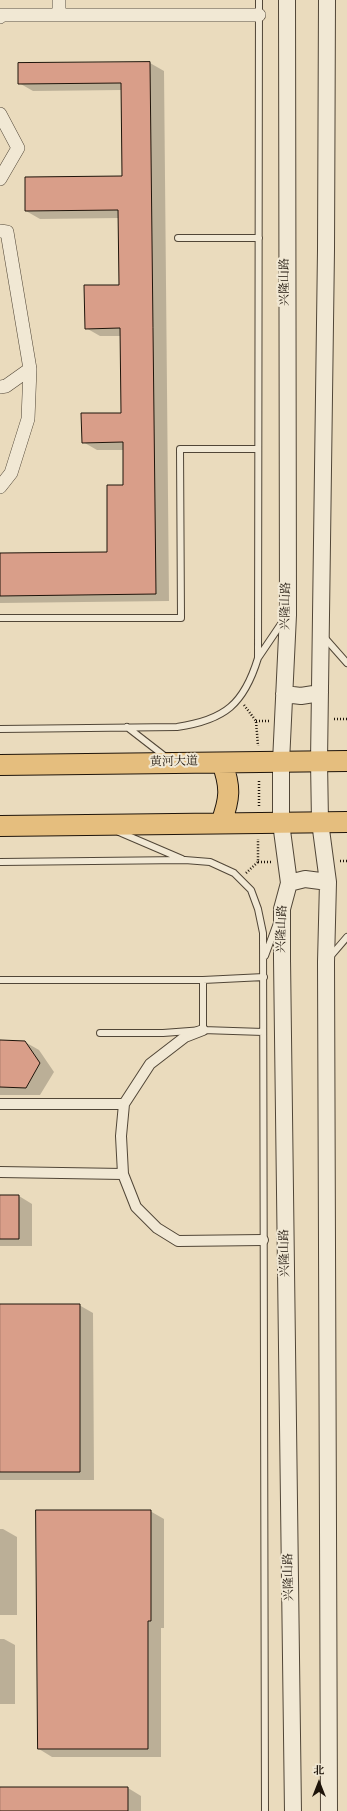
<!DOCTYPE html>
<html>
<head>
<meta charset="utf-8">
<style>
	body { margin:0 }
	#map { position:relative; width:347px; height:1811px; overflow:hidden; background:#eadbbd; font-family:"Sorts Mill Goudy","Noto Serif SC",serif }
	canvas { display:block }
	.north { position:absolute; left:299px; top:1763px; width:40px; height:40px; -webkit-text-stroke:3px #f1e8d4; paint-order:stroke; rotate:0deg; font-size:11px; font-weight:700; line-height:16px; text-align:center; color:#1e140a }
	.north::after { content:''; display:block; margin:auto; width:14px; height:18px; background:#1e140a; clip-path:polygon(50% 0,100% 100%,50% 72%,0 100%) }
</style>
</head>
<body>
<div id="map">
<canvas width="347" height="1811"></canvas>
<div class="north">北</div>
</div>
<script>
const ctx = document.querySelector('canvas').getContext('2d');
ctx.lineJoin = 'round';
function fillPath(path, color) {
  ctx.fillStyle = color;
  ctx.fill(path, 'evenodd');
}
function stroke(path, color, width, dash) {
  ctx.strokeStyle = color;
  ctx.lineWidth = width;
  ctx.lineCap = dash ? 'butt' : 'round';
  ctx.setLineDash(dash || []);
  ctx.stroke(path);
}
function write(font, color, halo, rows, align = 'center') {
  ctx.font = font + ' "Sorts Mill Goudy","Noto Serif SC",serif';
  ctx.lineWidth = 4;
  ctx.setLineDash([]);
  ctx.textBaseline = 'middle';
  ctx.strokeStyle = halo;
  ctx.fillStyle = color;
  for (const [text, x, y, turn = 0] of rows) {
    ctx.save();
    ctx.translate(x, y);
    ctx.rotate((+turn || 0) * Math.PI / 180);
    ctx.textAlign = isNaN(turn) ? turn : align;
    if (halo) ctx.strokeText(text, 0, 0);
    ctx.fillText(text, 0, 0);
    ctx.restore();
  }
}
const shadow = new Path2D(`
	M150,63L164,71L169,601L0,603V554L108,553L124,486V450H97L83,442L122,414L121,336H100L86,328L120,286L119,218L40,219L26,211L123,177L122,90L33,91L19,83Z
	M0,1041L25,1042L39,1050L54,1072L40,1095H0Z
	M0,1196H19L32,1204V1246H0Z
	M0,1305H79L93,1313L94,1480H0Z
	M150,1511L164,1519V1628H161V1757H52L39,1749Z
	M0,1529H3L17,1537V1615H0Z
	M0,1639H4L15,1645V1704H0Z
	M0,1788H128L141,1796V1811H0Z`);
const building = new Path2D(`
	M150,62L156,594L0,596V553L107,552V485H123V442L82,443L81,413H121L120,328L85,329L84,285H119L118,210L25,211V177L122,176L121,83L18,84V63Z
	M0,1040L25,1041L40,1063L26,1088L0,1087Z
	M0,1195H19V1239H0Z
	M0,1304H80V1472H0Z
	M36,1510H151V1621H148V1749H38Z
	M0,1787H128V1811H0Z`);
const path = new Path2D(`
	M244,705L256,721L258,746
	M334,719H347
	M256,721H269
	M259,806V779
	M340,861H347
	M258,862H273
	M246,873L258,862V839`);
const service = new Path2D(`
	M178,238H259
	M0,618H181L180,449H258
	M324,637L347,663
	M258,658L283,621
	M127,727L167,758
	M0,729L177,727C225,720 244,704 258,658L259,0
	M119,832L182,859
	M0,862L185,860L210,862L234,873L251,890L258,909L263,933L265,1811
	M265,956L277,923
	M329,958L347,937
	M0,980H203L264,977
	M203,980V1030
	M100,1033H163L203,1030L263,1032`);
const pedestrian = new Path2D(`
	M203,1030L185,1037L150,1064L124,1104L121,1136L123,1174L136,1207L157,1228L178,1241L263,1240
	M0,1104H124
	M0,1172L123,1174`);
const minor = new Path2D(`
	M59,0V15
	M0,17L1,15H259
	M0,114L18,148L0,179
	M0,231L7,232L30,369L28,419L11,473L0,487
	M0,387L6,386L30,369`);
const tertiary = new Path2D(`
	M287,0L288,615L281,762V823L289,883L282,909V959L293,1811
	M327,0L326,250L319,761L320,822L328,882L326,962L329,1811
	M284,694L301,696L320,693
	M289,883L305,879L328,882`);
const primary = new Path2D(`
	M0,765L347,761
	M221,823C230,799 231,787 222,763
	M0,826L347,822`);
const streetNames = [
	["兴隆山路",286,282,-90],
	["兴隆山路",287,606,-89],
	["黄河大道",174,763,-1],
	["兴隆山路",283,929,-88],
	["兴隆山路",286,1253,-91],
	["兴隆山路",290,1577,-91]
];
fillPath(shadow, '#0003');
fillPath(building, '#d99e89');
stroke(building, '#1e140a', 1);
stroke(service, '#514637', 8);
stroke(pedestrian, '#514637', 12);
stroke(minor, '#514637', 14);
stroke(tertiary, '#514637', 18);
stroke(primary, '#1e140a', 22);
stroke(path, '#1e140a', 2.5, [1, 2]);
stroke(service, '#f1e8d4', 6);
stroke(pedestrian, '#f1e8d4', 10);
stroke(minor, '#f1e8d4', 13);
stroke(tertiary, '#f1e8d4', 16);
stroke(primary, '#e5be7e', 20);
write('12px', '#1e140a', '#f1e8d4', streetNames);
</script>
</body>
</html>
